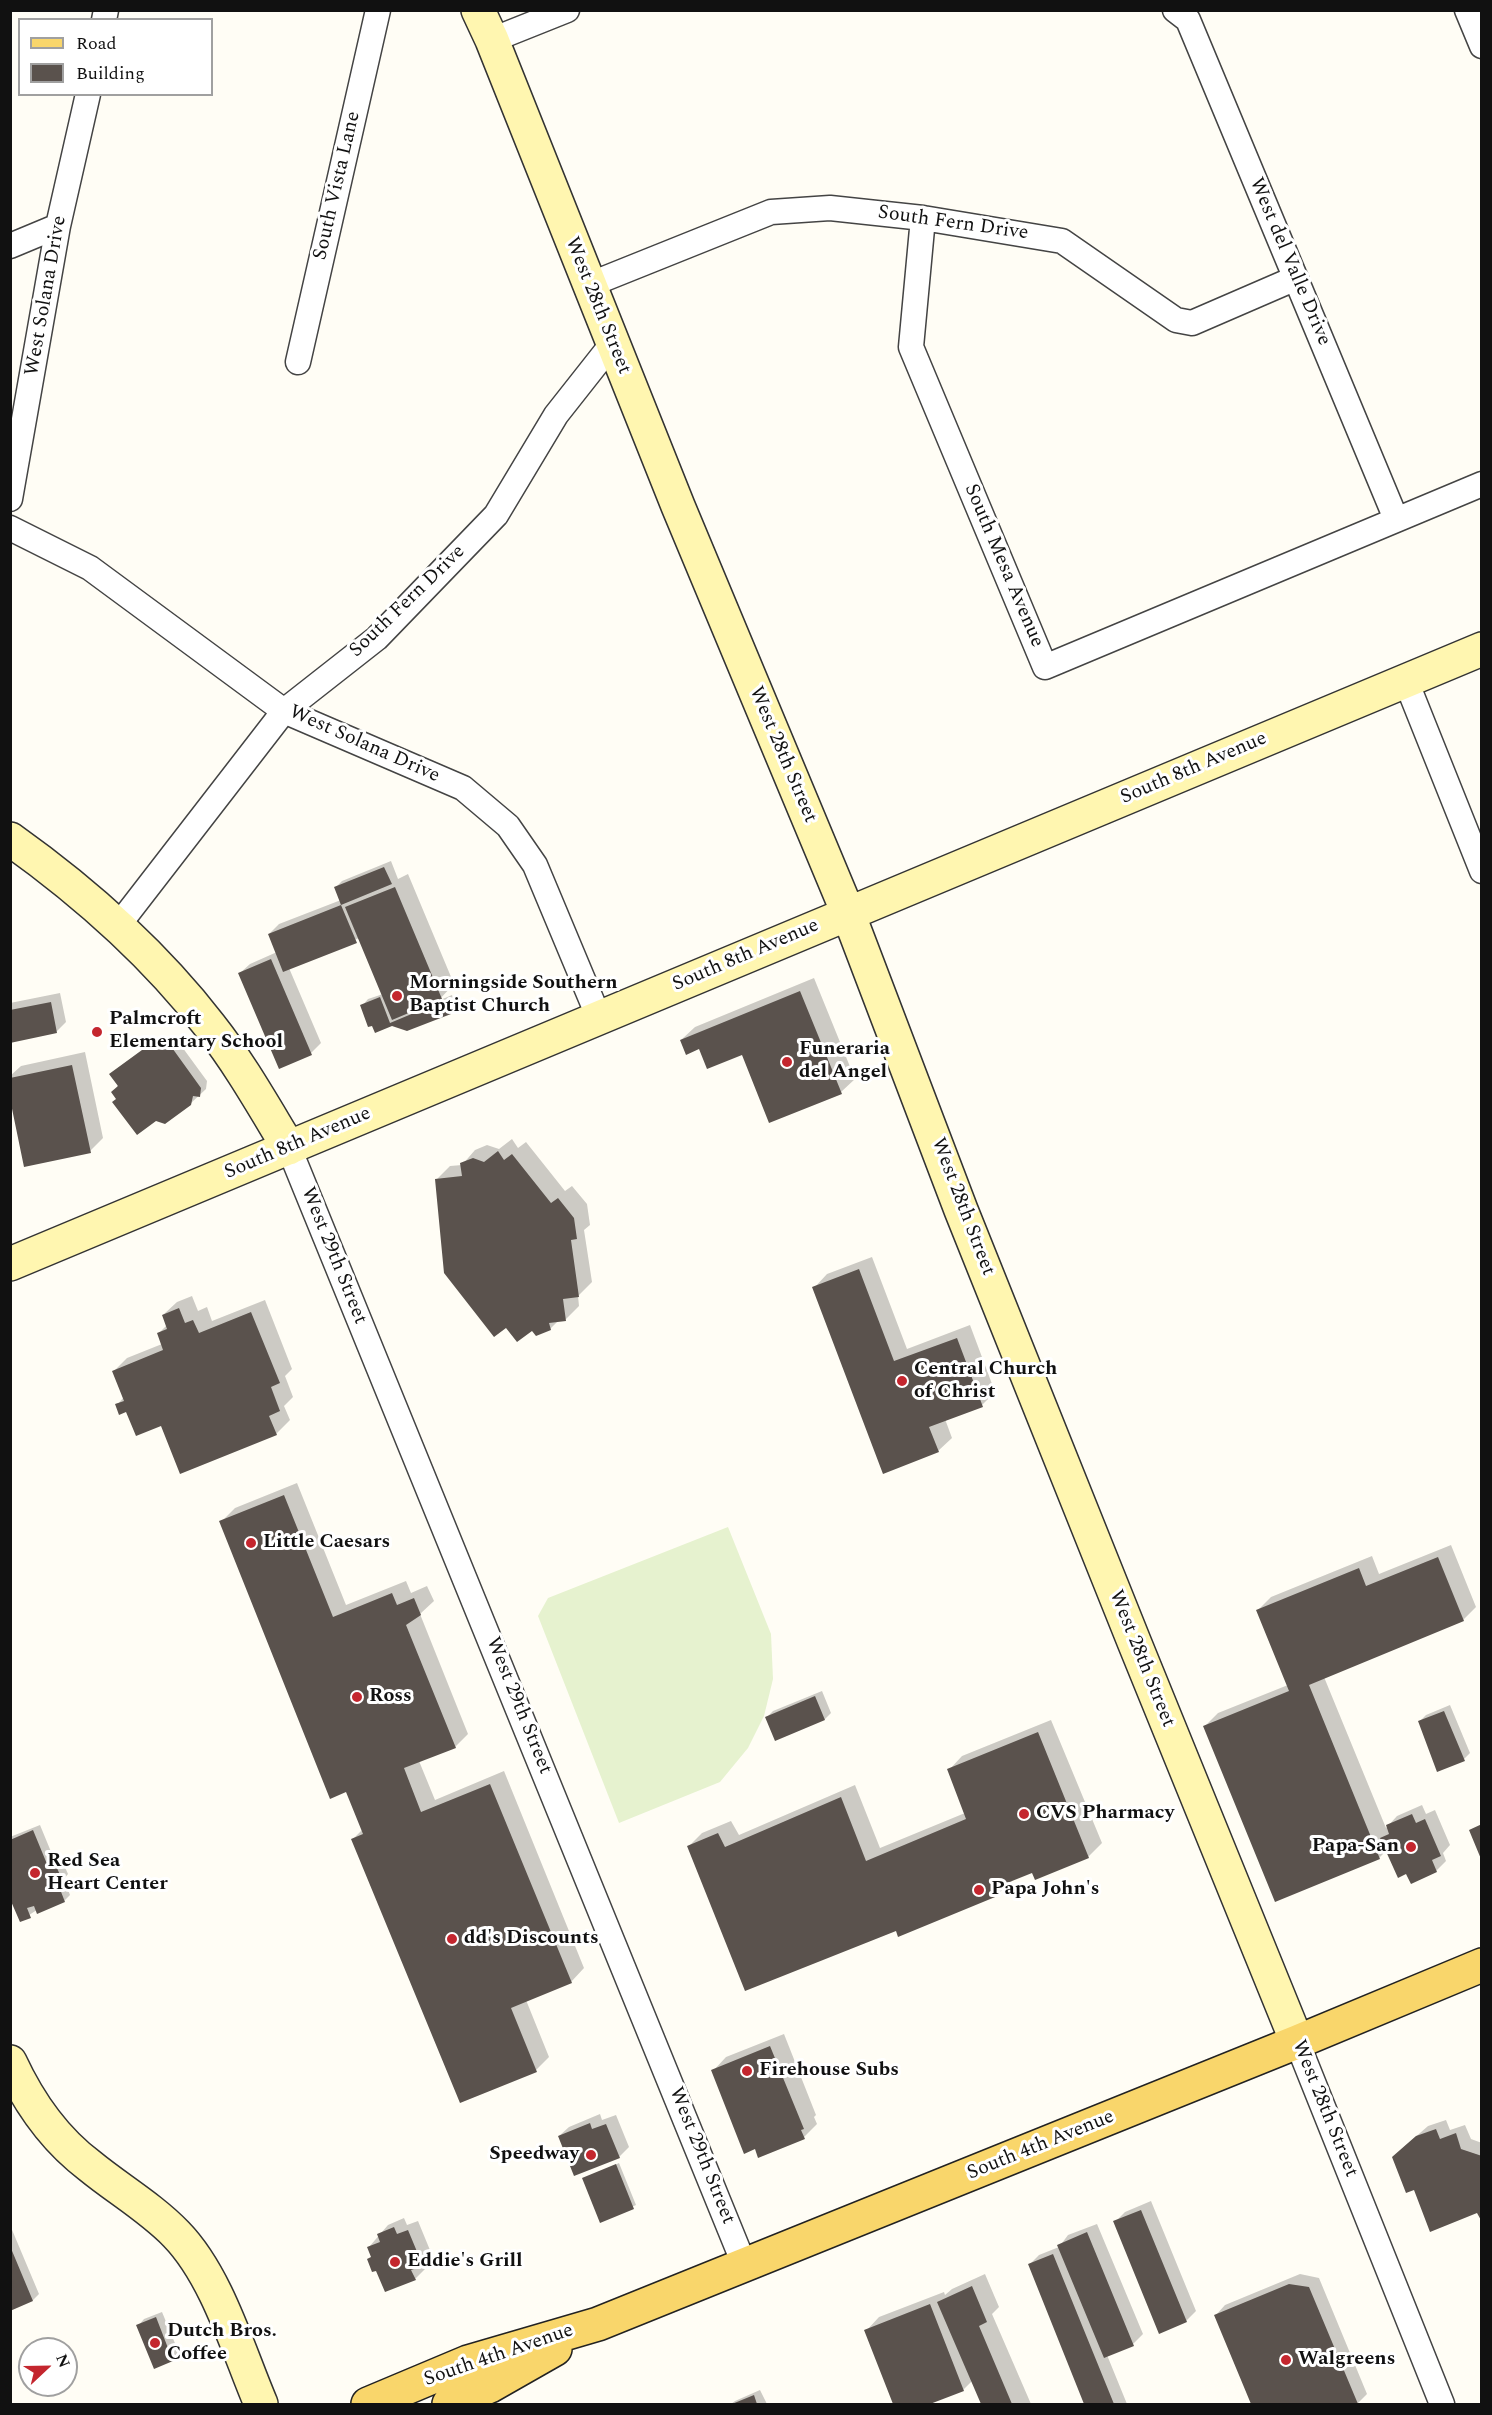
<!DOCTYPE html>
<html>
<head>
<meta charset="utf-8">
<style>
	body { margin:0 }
	#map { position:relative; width:1492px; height:2415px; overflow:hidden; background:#fffdf5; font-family:Spectral,serif }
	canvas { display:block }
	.frame { position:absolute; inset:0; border:12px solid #111; pointer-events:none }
	.legend { position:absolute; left:18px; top:18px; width:195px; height:78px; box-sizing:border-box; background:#fff; border:2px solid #a0a0a0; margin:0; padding:8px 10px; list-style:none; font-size:18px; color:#111 }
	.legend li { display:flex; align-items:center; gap:12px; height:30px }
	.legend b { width:30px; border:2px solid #a0a0a0 }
	.north { position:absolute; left:18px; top:2337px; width:60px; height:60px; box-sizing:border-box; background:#fff; border:2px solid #a0a0a0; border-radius:50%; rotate:68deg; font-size:16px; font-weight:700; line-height:24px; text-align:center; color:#111 }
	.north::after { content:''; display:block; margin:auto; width:21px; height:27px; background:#c4262e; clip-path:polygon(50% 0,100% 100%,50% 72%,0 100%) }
</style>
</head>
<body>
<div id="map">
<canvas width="1492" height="2415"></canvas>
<div class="frame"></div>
<ul class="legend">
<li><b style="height:8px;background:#f9d66b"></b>Road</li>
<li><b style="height:16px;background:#5a524d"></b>Building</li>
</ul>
<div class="north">N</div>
</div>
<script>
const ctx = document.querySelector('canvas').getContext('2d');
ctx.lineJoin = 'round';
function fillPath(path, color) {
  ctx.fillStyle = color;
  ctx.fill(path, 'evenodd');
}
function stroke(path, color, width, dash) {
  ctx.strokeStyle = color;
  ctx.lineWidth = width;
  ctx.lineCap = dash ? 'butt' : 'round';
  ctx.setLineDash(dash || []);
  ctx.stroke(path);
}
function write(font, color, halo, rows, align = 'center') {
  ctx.font = font + ' Spectral,serif';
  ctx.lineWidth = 6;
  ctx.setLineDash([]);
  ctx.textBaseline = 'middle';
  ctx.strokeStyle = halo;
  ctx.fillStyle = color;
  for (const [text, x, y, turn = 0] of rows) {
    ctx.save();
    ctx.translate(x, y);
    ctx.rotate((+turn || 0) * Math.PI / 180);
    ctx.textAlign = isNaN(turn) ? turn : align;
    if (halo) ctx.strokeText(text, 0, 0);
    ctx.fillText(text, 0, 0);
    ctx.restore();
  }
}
const pitch = new Path2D(`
	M728,1527L771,1634L773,1679L764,1716L748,1748L720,1782L619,1823L538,1616L548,1598Z`);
const shadow = new Path2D(`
	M391,861L398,879L408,874L454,984L438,1001L452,995L456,1007L450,1013L392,1025L362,1006L368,999L383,994L359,938L289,968L321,1043L311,1053L280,1067L240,973L250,964L277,952L269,934L279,924L341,900L336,887L342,881Z
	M814,978L855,1079L841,1092L742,1053L681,1040L695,1027Z
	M60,993L66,1022L56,1032L10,1041V1003Z
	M168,1037L172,1043L177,1040L207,1081L206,1089L190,1104L117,1099L118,1068L155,1040L157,1044Z
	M85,1052L103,1138L90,1151L10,1092V1076L21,1066Z
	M512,1139L518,1148L526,1142L565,1191L572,1186L587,1204L590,1225L584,1230L592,1282L578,1296L579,1306L566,1319L559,1320L550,1329L436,1180L450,1166L462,1165L475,1150L487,1145L499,1149Z
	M872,1257L907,1349L970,1325L995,1392L982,1405L945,1419L952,1438L938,1451L814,1288L827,1274Z
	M192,1296L198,1311L207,1307L212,1321L265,1300L292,1369L285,1376L293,1397L284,1406L290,1420L276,1434L162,1424L117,1405L124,1397L114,1371L127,1358L162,1344L158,1334L167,1325L163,1315L177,1302Z
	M297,1483L346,1605L406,1581L411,1593L427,1586L434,1601L420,1614L468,1734L455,1747L419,1761L435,1800L504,1771L584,1968L571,1982L526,2000L549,2057L536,2070L353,1839L363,1829L347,1790L221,1522L235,1508Z
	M1451,1545L1476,1607L1463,1620L1324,1677L1386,1828L1397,1816L1422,1805L1426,1814L1435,1810L1450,1845L1443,1853L1446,1861L1436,1871L1407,1872L1387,1850L1379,1858L1204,1727L1218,1713L1288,1685L1258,1610L1271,1597L1372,1556L1379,1574Z
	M822,1691L831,1713L825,1719L776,1739L767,1717L773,1711Z
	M1450,1705L1470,1753L1464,1759L1420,1721L1426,1715Z
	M1051,1720L1102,1843L1088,1857L1033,1871L1013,1880L999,1893L899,1935L897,1929L689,1846L702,1833L731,1821L739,1835L855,1785L880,1848L965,1813L949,1770L962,1756Z
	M40,1825L54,1859L60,1856L68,1874L64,1879L70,1895L64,1901L37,1910L21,1920L10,1895V1837Z
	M784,2034L816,2115L814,2117L817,2124L804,2137L713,2071L726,2057Z
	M600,2114L602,2120L616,2115L629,2147L619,2157L559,2136L569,2127Z
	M1446,2120L1450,2130L1465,2125L1471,2139L1482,2143V2219L1478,2211L1404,2147L1428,2126Z
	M619,2163L636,2205L601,2221L584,2179Z
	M1151,2201L1196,2311L1186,2321L1115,2222L1125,2212Z
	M404,2218L407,2225L418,2221L432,2255L423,2264L425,2269L415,2279L372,2256L369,2247L388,2225Z
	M1097,2224L1143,2334L1133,2344L1107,2355L1127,2404H1086L1029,2265L1039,2255L1059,2247L1068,2235Z
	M10,2225L39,2294L33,2300L10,2309Z
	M985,2274L999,2307L992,2314L1031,2404H982L972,2381L963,2390L926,2404H895L866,2331L879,2317L944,2292L945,2295L952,2289Z
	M1300,2274L1319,2278L1367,2394L1357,2404H1253L1216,2315L1225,2305Z
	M162,2312L179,2353L172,2359L155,2367L138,2326L144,2319Z
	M760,2390L767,2404H731L735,2401Z`);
const building = new Path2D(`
	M384,867L392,884L341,905L357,943L283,972L268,934L341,905L334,887Z
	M395,887L442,999L392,1020L345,907Z
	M271,959L312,1055L279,1069L238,973Z
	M800,991L842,1094L769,1123L742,1055L707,1069L699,1049L686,1055L680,1040Z
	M380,997L390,1023L445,1000L451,1014L407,1031L392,1026L375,1033L372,1026L368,1027L360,1005Z
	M51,1002L57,1033L10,1043V1010Z
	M161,1042L166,1049L170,1045L201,1088L200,1097L193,1096L191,1105L165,1124L156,1121L137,1135L112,1102L116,1099L111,1092L118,1086L109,1074L149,1045L151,1049Z
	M72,1065L91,1153L24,1167L10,1099V1078Z
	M498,1151L504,1160L512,1154L551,1203L558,1198L574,1218L577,1239L571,1240L579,1297L563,1299L566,1321L549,1323L551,1330L536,1336L532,1331L517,1342L506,1328L494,1337L444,1273L435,1179L462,1176L460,1163L473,1158L484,1162Z
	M859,1269L894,1361L957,1338L983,1407L929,1427L939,1452L883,1474L812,1287Z
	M179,1308L185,1323L193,1320L199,1333L251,1312L280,1383L271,1387L280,1411L269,1416L277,1435L180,1474L161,1426L136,1436L126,1412L119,1415L115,1404L124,1401L112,1371L163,1350L157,1333L167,1329L162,1315Z
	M284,1495L333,1617L392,1593L397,1605L414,1598L421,1615L406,1625L456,1748L404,1768L421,1812L490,1784L572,1983L511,2008L537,2072L460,2103L351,1839L363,1834L346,1792L330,1799L219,1521Z
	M1438,1557L1464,1621L1309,1685L1380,1859L1275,1902L1203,1726L1289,1691L1256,1610L1359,1568L1366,1586Z
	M815,1696L825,1720L775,1741L765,1717Z
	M1444,1711L1465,1761L1437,1772L1418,1721Z
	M1038,1732L1089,1858L1035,1880L1032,1873L997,1887L1000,1895L898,1937L896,1931L745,1991L687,1846L718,1833L725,1847L841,1797L866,1861L966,1819L947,1769Z
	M1412,1814L1416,1823L1425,1819L1441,1856L1432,1860L1437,1872L1411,1884L1406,1874L1398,1878L1380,1838L1389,1834L1386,1825Z
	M1482,1824V1859H1481L1469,1830Z
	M33,1830L47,1864L54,1861L63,1882L58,1884L65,1902L37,1914L34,1906L27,1908L31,1918L20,1922L10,1899V1840Z
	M770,2046L804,2129L801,2130L805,2139L758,2158L755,2149L744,2154L711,2070Z
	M590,2123L592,2129L606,2124L620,2158L574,2176L558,2136Z
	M1436,2129L1440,2139L1456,2133L1461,2149L1482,2156V2222L1477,2213L1430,2232L1414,2190L1406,2193L1392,2157L1416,2136Z
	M616,2164L634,2209L600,2223L582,2178Z
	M1141,2210L1187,2322L1159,2334L1113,2221Z
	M394,2227L397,2234L408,2230L423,2266L411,2270L416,2280L385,2292L376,2271L372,2272L367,2259L371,2257L367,2247L380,2242L377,2234Z
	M1087,2232L1134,2346L1104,2358L1057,2245Z
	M10,2246L33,2301L10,2311Z
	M1053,2254L1114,2404H1084L1028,2264Z
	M1289,2284L1309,2287L1358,2404H1251L1214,2315Z
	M972,2286L987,2322L979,2326L1012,2404H981L937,2302Z
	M930,2304L964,2391L930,2404H893L864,2330Z
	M156,2317L173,2361L154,2369L136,2325Z
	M754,2395L757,2404H732Z`);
const street = new Path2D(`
	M1175,10L1188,20L1396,519
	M1467,10L1482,46
	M104,20L106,10
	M492,40L567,10
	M923,218L911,347L1045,667L1482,484
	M10,246L58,226
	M589,285L771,212L830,208L923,218L1062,241L1176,320L1192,323L1296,278
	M298,362L378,10
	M10,499L58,226L88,94
	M10,528L90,568L284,711L463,788L508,826L535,865L599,1018
	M1406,681L1482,871
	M117,927L284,711L377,638L496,515L556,415L612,344
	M289,1148L744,2264
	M1297,2042L1442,2404`);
const secondary = new Path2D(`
	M478,10L492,40L678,506L848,913L961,1210L1135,1644L1297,2042
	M10,839C83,891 155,955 210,1026C240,1064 264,1107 289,1148
	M10,1264L1482,649
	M10,2062C29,2103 54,2139 90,2166C118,2189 151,2208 176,2234C217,2276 238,2350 261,2404`);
const primary = new Path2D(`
	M368,2404L468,2362L598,2324L1297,2042L1482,1965
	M449,2404L490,2386L555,2349`);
const markers = [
	[397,996,6,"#c4262e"],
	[97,1032,6,"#c4262e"],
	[787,1062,6,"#c4262e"],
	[902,1381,6,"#c4262e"],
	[251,1543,6,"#c4262e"],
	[357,1697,6,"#c4262e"],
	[1024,1814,6,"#c4262e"],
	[1411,1847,6,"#c4262e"],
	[35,1873,6,"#c4262e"],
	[979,1890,6,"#c4262e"],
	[452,1939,6,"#c4262e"],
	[747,2071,6,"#c4262e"],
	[591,2155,6,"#c4262e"],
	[395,2262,6,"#c4262e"],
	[155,2343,6,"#c4262e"],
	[1286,2360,6,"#c4262e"]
];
const streetNames = [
	["South Vista Lane",338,186,-77],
	["South Fern Drive",953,224,8],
	["West del Valle Drive",1289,262,67],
	["West Solana Drive",47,296,-80],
	["West 28th Street",597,306,68],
	["South Mesa Avenue",1003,566,67],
	["South Fern Drive",408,602,-44],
	["West Solana Drive",364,745,24],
	["West 28th Street",782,755,67],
	["South 8th Avenue",1194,769,-23],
	["South 8th Avenue",746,956,-23],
	["South 8th Avenue",298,1144,-23],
	["West 28th Street",962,1207,69],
	["West 29th Street",333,1256,68],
	["West 28th Street",1141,1659,68],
	["West 29th Street",518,1706,68],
	["West 28th Street",1324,2109,68],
	["South 4th Avenue",1041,2146,-22],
	["West 29th Street",701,2156,68],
	["South 4th Avenue",499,2356,-19]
];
const poiNames = [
	["Morningside Southern",409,984],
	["Baptist Church",409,1007],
	["Palmcroft",109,1020],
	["Elementary School",109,1043],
	["Funeraria",799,1050],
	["del Angel",799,1073],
	["Central Church",914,1370],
	["of Christ",914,1393],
	["Little Caesars",263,1543],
	["Ross",369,1697],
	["CVS Pharmacy",1036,1814],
	["Papa-San",1399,1847,"right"],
	["Red Sea",47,1862],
	["Heart Center",47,1885],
	["Papa John's",991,1890],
	["dd's Discounts",464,1939],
	["Firehouse Subs",759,2071],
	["Speedway",579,2155,"right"],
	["Eddie's Grill",407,2262],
	["Dutch Bros.",167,2332],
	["Coffee",167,2355],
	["Walgreens",1298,2360]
];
fillPath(pitch, '#e6f2cf');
fillPath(shadow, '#0003');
fillPath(building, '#5a524d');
stroke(street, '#444', 27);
stroke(secondary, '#333', 36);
stroke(primary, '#222', 36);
stroke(street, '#fff', 24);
stroke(secondary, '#fff6b0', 33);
stroke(primary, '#f9d66b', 33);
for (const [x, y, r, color] of markers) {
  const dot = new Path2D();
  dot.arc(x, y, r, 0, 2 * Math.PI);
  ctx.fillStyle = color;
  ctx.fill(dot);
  stroke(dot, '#fff', 2);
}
write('20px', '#111', '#fff', streetNames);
write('bold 20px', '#111', '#fff', poiNames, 'left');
</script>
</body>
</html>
